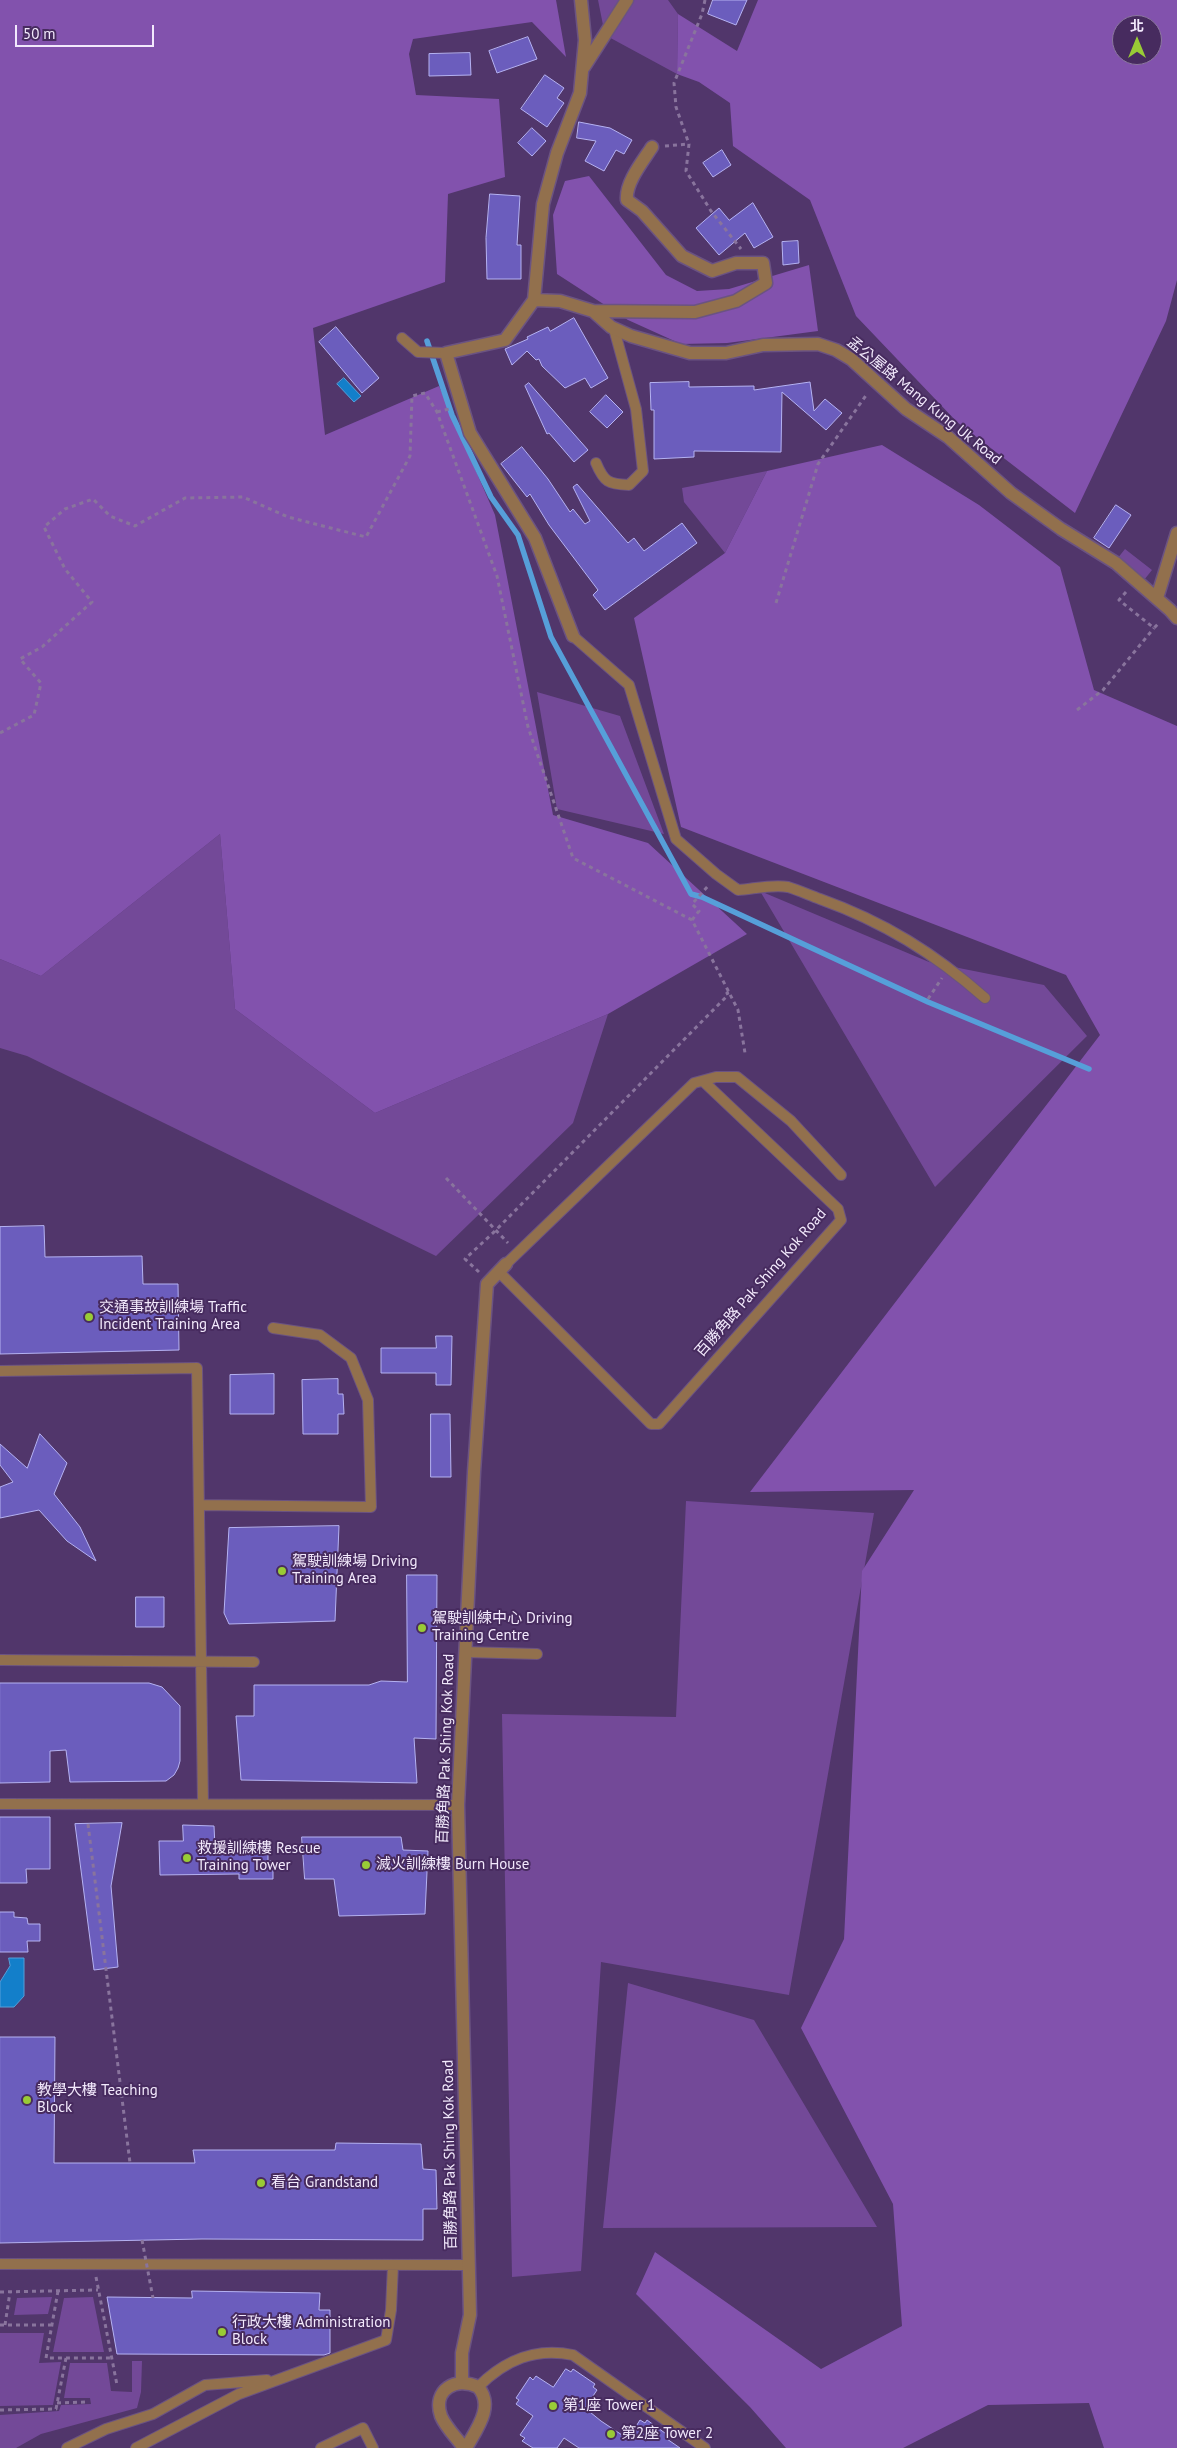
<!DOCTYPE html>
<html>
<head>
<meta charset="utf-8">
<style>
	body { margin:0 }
	#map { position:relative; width:1177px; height:2448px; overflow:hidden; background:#51366b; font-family:"PT Sans","Noto Sans TC",sans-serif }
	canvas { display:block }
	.north { position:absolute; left:1112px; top:15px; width:50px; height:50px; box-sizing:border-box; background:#472b5f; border:1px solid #8b779e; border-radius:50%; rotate:0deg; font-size:14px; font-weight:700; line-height:20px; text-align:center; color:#f2e9fc }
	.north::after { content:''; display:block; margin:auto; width:18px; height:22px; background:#99cb36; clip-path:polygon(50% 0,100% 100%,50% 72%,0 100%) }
	.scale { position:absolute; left:15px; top:25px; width:139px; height:22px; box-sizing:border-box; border:2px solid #f2e9fc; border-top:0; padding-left:6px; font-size:15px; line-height:18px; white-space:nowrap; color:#f2e9fc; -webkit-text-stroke:4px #472b5f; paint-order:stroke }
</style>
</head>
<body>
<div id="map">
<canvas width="1177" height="2448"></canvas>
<div class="north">北</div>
<div class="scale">50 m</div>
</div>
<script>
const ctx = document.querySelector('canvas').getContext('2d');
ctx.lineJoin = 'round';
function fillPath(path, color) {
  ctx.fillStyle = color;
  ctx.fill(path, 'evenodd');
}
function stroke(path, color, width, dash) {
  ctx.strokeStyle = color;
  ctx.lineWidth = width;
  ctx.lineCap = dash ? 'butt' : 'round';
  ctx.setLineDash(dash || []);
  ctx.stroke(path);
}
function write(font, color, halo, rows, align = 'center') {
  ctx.font = font + ' "PT Sans","Noto Sans TC",sans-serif';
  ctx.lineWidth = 4;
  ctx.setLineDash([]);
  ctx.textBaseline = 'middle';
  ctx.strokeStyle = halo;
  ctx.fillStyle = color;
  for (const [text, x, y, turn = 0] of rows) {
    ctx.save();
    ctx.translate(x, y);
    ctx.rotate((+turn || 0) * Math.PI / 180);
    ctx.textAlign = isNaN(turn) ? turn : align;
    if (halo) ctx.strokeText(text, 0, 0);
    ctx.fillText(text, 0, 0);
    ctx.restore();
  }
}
const green = new Path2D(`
	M598,0H668L678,14L677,74L605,35Z
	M767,471L725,553L684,502L682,488Z
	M1125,549L1152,570L1144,580L1117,559Z
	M537,692L620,716L664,834L557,809Z
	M220,834L235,1009L375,1113L608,1014L573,1123L436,1256L27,1056L0,1048V959L41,976Z
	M760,891L929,962L1044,985L1087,1036L935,1187Z
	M686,1501L874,1513L789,1995L601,1962L581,2271L512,2277L502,1714L676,1717Z
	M628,1983L754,2020L877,2227L603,2228Z
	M52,2297L48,2314L14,2315L17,2298Z
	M93,2297L104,2352H53L64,2298Z
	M0,2333H44L39,2363L61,2362L53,2405L0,2406Z
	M132,2361H142L141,2392L137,2408L41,2434L16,2448H0V2415L59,2411L61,2405L91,2404L90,2398H64L70,2363H107L111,2391L132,2392Z`);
const forest = new Path2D(`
	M0,0H556L566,57L532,22L413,39L409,54L416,95L499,99L505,177L448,194L445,282L313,328L325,435L439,386L495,515L553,815L648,843L747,934L608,1014L375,1113L235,1009L220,834L41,976L0,959Z
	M758,0H1177V280L1166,321L1075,513L957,422L856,316L810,200L733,146L730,103L699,82L677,74L678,14L737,51ZM1122,25H1152V55H1122Z
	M589,176L666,275L697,291L729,289L809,265L818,331L727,343L681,344L628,320L557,274L553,215L565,181Z
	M882,445L979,505L1060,567L1094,690L1177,726V2448H1104L1089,2403L988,2405L903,2448H786L750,2407L636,2294L655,2252L821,2369L902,2326L893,2204L801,2028L844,1939L862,1571L914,1490L750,1492L1100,1035L1066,975L681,827L634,618L725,553L767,471Z`);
const water = new Path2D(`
	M344,378L361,396L354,402L337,384Z
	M9,1958H24V1996L14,2007H0V1982L10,1966Z`);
const stream = new Path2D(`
	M427,341L452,415L491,497L518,535L551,637L691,894L702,897L928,1002L1089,1069`);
const building = new Path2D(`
	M713,0H747L736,25L708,14Z
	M528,37L537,59L497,73L489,51Z
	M470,53L471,75L429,76V54Z
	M545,75L564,88L557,98L564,103L547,127L521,109Z
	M579,122L610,128L632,140L624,154L616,150L604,171L585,161L596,141L577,138Z
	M532,128L546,141L532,156L518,143Z
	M722,150L731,165L713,177L703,163Z
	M490,194L520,196L517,245H521V279H487L486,238Z
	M753,203L773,237L754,248L745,233L719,255L696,228L719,208L729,220Z
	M798,241L799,263L783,265L782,242Z
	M574,318L608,378L591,388L585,378L565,388L542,366L539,359L536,360L527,351L512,365L505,349L528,339L527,337L548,327L550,331Z
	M336,327L379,378L362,393L319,342Z
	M689,382V387L754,386V390L810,382L814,411L825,399L842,413L826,430L782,392L781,452L694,451V457L654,459V410H651L650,383Z
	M529,383L588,450L574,462L549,433L547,434L525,386Z
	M606,395L623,412L607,428L590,412Z
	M522,447L548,479L570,512L573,509L585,524L590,521L573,487L577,484L628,543L634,538L644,551L682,523L697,543L605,610L593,595L598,590L549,525L530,494L527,497L501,464Z
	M1116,505L1131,515L1109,548L1094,538Z
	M44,1226L45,1257L142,1256L143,1284H178L179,1350L0,1354V1227Z
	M436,1336H452L451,1385H436V1373H381V1348H436Z
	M274,1374V1414H230V1375Z
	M338,1379V1394H343L344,1414H338V1434H303L302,1380Z
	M431,1414H450L451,1477H431Z
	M40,1434L67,1463L54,1494L80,1527L96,1561L67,1541L39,1510L0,1518V1487L13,1482L0,1465V1444L27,1468Z
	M339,1526L335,1621L229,1624L224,1613L229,1528Z
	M407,1575H437L436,1739L414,1738L417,1783L241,1780L236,1716H254V1685H369L381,1681L407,1682Z
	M136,1597H164V1627H136Z
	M0,1683H149L162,1687L180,1706V1761L178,1768L174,1775L166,1781L70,1782L66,1750L50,1751V1782L0,1783Z
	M0,1817H50V1869H26L27,1883H0Z
	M122,1823L111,1886L118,1967L94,1970L75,1824Z
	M183,1825L214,1826L215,1847H268V1861H273V1879H239V1874L160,1875L159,1841H183Z
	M302,1837H401L403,1850L428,1851L425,1914L339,1916L334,1879H305Z
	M0,1912H14V1917L27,1918L28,1924H40V1941H27L28,1952H0Z
	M0,2037H55L54,2163H195L193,2150H335L336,2143L421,2144L423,2169L436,2170L437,2209H423V2240L202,2239L0,2243Z
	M192,2291L320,2293L319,2310H330V2353L324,2355L117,2354L107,2297L192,2298Z
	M566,2369L571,2372L573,2369L595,2384L593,2387L597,2390L585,2408L601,2421L628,2439L640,2420L645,2423L647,2420L669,2436L667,2439L680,2448H579L564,2438L557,2448H533L522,2441L525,2438L520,2435L533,2416L516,2404L519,2400L516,2398L530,2377L533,2380L536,2376L553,2387Z`);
const path = new Path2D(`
	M705,0L702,14L674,83L676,107L689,144L686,171L711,211L741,249
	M665,146L689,144
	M437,412L449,409
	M1126,592L1119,600L1154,628L1160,622
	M776,603L818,464L867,394
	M1077,710L1103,690L1154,628
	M0,733L34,715L41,683L20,659L42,647L92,602L65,569L44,527L65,509L93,499L110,516L135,526L185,498L243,497L288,517L366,537L410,456L412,396L425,393L437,412L497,576L528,727L573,858L692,920L738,1010L745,1053
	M692,920L699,911L692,904L709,885
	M928,999L942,978
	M446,1178L508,1243
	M479,1272L465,1259L495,1231L728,995L727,993L730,992
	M88,1824L130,2163
	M96,2277L117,2385
	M58,2291L46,2358H111
	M0,2292L98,2290
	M0,2325H52
	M5,2325L10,2292
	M57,2403L87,2402
	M0,2410L56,2409L66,2358`);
const lane = new Path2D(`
	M402,338L418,352L446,353
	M596,463C604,482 608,484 629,485L643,471L636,409L614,329
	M573,636L629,685L676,839L716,874L738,890C753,889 773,884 788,887C798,890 809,895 820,899C884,922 934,953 985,998
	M506,1264L694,1083L716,1077H737L791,1121L841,1175
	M499,1272L651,1424H659L841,1220L838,1209L703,1081
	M0,1371L197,1368L203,1804
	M199,1505L371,1507L368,1400L351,1358L320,1335L273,1328
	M465,1652L537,1654
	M0,1660L254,1662
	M0,1804L458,1805
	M0,2264L469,2265
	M478,2387C505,2360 535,2347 573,2355L705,2448
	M67,2448L106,2429L153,2414L205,2385L267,2380
	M136,2448L239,2394L386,2340L391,2310L393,2265
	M321,2448L363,2428L373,2448`);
const street = new Path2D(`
	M584,67L627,0
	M534,300L560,301L593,311L611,327L631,336L690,353H726L763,345L818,344L836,350L851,359L906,409L948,437L1011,493L1061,529L1116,563L1170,610L1177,618
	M534,300L505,340L446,353L470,433L535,538L573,636
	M534,300L543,204L557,153L580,93L585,40L581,0
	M593,311L695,312L736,301L766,283L763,263H736L712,271L682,256L642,211L627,200C625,183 643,161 652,147
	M1157,598L1177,533
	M462,2382V2353L470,2315L458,1805L474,1472L487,1284L506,1264
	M464,2448C457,2438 446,2428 441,2416C432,2390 456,2376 478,2387C495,2406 476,2430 466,2448`);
const pathBridge = new Path2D(`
	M142,2240L153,2298`);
const markers = [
	[89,1317,5,"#99cb36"],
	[282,1571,5,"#99cb36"],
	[422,1628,5,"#99cb36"],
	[187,1858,5,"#99cb36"],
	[366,1865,5,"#99cb36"],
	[27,2100,5,"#99cb36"],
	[261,2183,5,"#99cb36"],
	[222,2332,5,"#99cb36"],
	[553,2406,5,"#99cb36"],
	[611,2434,5,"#99cb36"]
];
const streetNames = [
	["孟公屋路 Mang Kung Uk Road",924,401,39],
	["百勝角路 Pak Shing Kok Road",761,1283,-49],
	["百勝角路 Pak Shing Kok Road",446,1749,-88],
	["百勝角路 Pak Shing Kok Road",450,2155,-91]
];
const poiNames = [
	["交通事故訓練場 Traffic",99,1308],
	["Incident Training Area",99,1325],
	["駕駛訓練場 Driving",292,1562],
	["Training Area",292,1579],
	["駕駛訓練中心 Driving",432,1619],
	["Training Centre",432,1636],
	["救援訓練樓 Rescue",197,1849],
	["Training Tower",197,1866],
	["滅火訓練樓 Burn House",376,1865],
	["教學大樓 Teaching",37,2091],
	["Block",37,2108],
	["看台 Grandstand",271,2183],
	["行政大樓 Administration",232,2323],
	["Block",232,2340],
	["第1座 Tower 1",563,2406],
	["第2座 Tower 2",621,2434]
];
fillPath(green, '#734998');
fillPath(forest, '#8252ad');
fillPath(water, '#137fca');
stroke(water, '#569fd9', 1);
stroke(stream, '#569fd9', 5.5);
fillPath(building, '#6b5dbd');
stroke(building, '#b5b2f2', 1);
stroke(lane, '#6b5382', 12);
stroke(street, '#6b5382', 15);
stroke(path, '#89749d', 3, [4, 4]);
stroke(lane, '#92704d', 10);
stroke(street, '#92704d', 12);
stroke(pathBridge, '#89749d', 3, [4, 4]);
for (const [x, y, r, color] of markers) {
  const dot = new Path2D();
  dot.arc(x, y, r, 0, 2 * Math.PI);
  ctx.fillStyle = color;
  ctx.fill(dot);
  stroke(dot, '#472b5f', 2);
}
write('15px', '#f2e9fc', '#472b5f', streetNames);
write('15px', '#f2e9fc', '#472b5f', poiNames, 'left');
</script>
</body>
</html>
